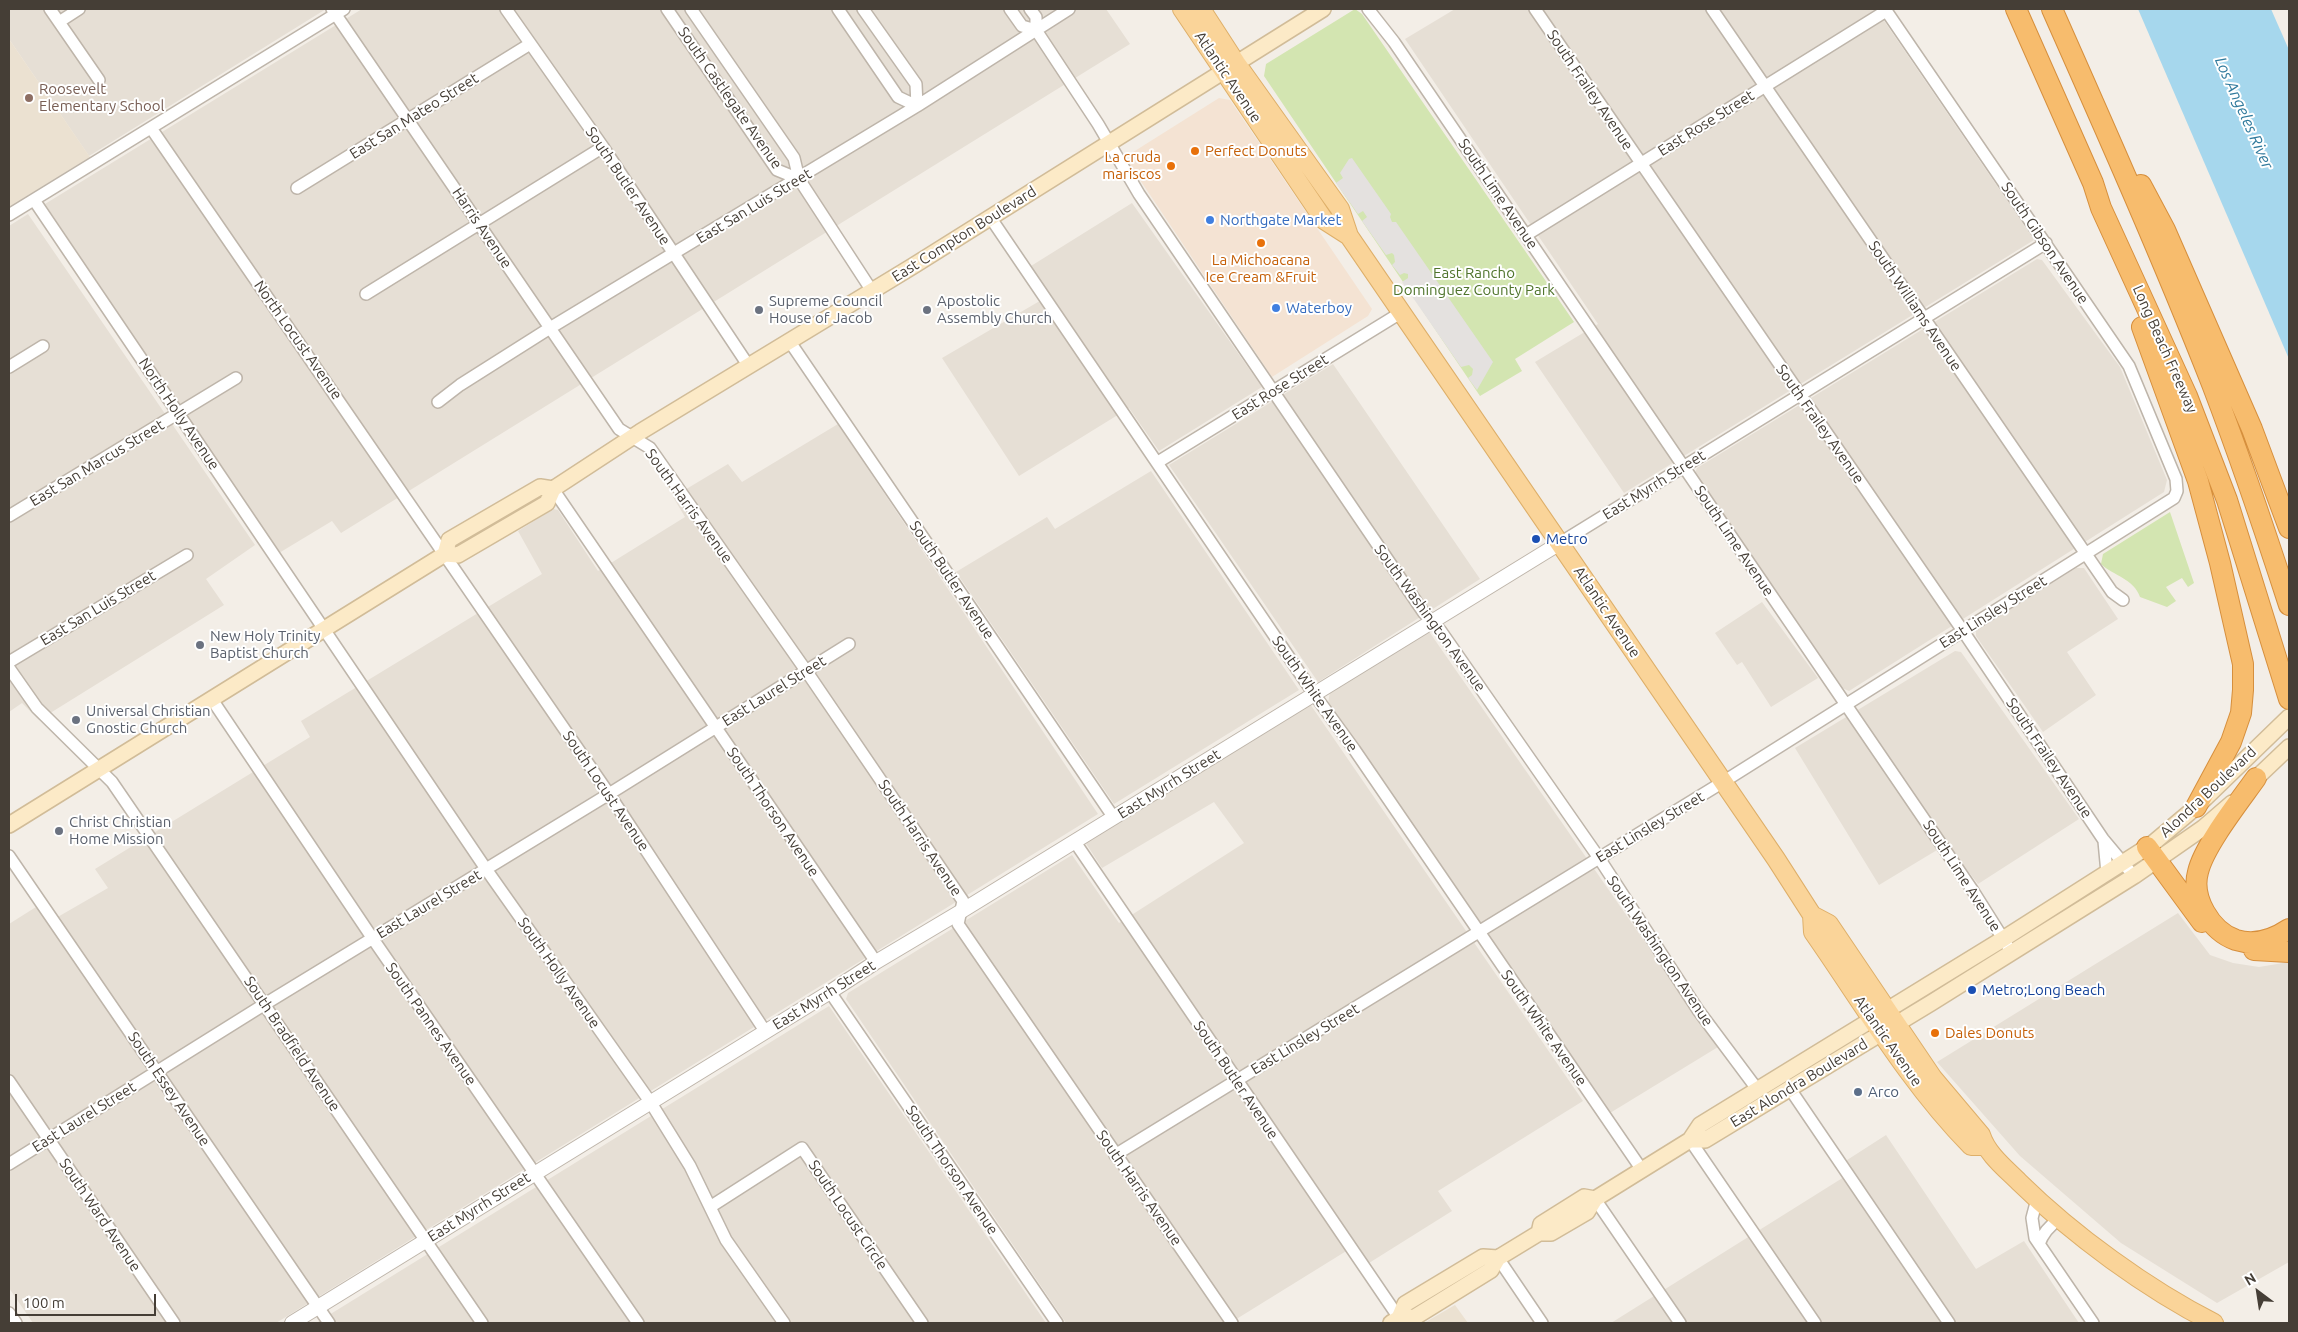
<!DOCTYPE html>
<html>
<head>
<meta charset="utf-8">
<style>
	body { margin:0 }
	#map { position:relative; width:2298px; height:1332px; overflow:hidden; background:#f3eee7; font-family:Ubuntu,sans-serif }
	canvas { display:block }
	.frame { position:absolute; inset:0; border:10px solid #453e36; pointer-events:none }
	.north { position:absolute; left:2233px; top:1267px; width:50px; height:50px; -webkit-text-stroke:4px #fff; paint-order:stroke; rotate:329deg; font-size:14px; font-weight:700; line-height:20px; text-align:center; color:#453e36 }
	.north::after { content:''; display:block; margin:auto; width:18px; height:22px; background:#453e36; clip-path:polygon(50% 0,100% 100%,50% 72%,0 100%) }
	.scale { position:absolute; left:15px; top:1294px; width:141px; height:22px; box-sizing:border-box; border:2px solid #453e36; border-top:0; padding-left:6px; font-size:15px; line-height:18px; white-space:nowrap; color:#453e36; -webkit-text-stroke:4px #fff; paint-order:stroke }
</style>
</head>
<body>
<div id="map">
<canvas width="2298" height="1332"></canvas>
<div class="frame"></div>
<div class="north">N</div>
<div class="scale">100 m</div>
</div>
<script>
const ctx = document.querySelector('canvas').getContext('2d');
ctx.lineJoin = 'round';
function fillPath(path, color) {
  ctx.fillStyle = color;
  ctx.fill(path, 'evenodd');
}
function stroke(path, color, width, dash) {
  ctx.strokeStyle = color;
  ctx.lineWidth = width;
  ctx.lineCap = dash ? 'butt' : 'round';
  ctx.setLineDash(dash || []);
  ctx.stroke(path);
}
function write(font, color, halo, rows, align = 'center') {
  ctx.font = font + ' Ubuntu,sans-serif';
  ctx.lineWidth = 4;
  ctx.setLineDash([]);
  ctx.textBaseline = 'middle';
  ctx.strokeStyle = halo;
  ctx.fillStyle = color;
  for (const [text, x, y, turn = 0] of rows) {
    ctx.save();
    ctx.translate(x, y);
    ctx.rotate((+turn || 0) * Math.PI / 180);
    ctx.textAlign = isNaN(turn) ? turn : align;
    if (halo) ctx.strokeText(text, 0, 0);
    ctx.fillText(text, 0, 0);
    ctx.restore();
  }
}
const residential = new Path2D(`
	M9,9H326L89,156L9,39Z
	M362,9H1106L1130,44L341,533L332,521L279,553L45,204Z
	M1455,9H1876L2034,240L1624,493L1535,362L1598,324L1405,39Z
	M1132,203L1262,387L1159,451L1129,408L1019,476L942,358L1050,295L1031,266Z
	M28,214L255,545L206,579L224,605L39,720L22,703L9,712V226Z
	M2037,259L2042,260L2120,367L2167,480L2164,492L1849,691L1842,688L1695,473L1697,468Z
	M1333,364L1480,579L1318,682L1169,465Z
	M838,424L1098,814L276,1323H33L9,1288V924L36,907L49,922L108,888L95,869L310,737L301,721L542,574L518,531L553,509L558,510L598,571L685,517L673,497L728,464L742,482Z
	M1151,471L1299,690L1114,804L956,572L1047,517L1055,529Z
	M2076,568H2084L2118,619L2067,652L2096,695L2043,732L1976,636V631Z
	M1762,602L1818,678L1771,707L1742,662L1737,665L1715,633Z
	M1426,633H1430L1718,1047L1610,1113L1328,705L1330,690Z
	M1955,651L1961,652L2079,819L1978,884L1947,844L1879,885L1795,748Z
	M1310,704L1583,1101L1438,1191L1452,1211L1369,1263L1356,1245L1230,1323H1066L846,999L848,993L1072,855L1119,923L1244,843L1214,802L1102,868L1085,842Z
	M2178,913L2210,955L2233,963L2259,967L2289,962V1262L2217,1303L2121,1243L2020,1156L1937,1062Z
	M829,1006L1046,1323H316Z
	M1886,1135L1976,1269L2024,1241L2079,1323H1611L1852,1172L1844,1162Z`);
const commercial = new Path2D(`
	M1219,98L1230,100L1372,309L1368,316L1272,377L1128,162L1130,154Z`);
const education = new Path2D(`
	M9,39L94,163L9,215Z
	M1455,1305L1468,1323H1424Z`);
const green = new Path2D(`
	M1355,9L1362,14L1574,322L1515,359L1522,371L1480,396L1264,76L1266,64Z
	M2170,512L2194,583L2188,587L2182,578L2166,587L2176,601L2167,607L2140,597C2134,579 2114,576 2101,564L2103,554Z`);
const parking = new Path2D(`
	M1352,158L1391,214L1390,217L1392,222H1396L1493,362L1477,390L1468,378L1472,375L1473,369L1469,365L1461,367L1402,282L1408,278V274L1404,273L1400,275L1392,265L1395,262L1394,255L1392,253L1386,255L1362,221L1367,217L1363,211L1358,214L1336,183L1343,178L1340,173L1349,159Z`);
const water = new Path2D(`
	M2138,9H2271L2289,50V359Z`);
const minor = new Path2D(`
	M50,9L99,80
	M332,9L619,429L650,448L807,672L963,901L958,924L1232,1323
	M506,9L603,147L748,365
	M667,9L777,170L799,179
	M691,9L794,158L799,179L872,291
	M838,9L898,97L917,106
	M863,9L916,84L917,106
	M1010,9L1022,26L1036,30
	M1030,9L1036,17V30L1098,124L1139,194L1424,613L1440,630L1599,858L1698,1010L1757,1089
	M1368,9L1394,42L1973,891L2007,945
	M1535,9L1963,631L2103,839L2134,876
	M1712,9L2112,592L2123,600
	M59,22L79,9
	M151,128L609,794L765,1031
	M297,188L530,44
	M34,200L486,869L651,1103L690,1166L726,1240L784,1323
	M9,215L344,9
	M990,217L1314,694L1354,749L1642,1170
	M1526,235L1886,11
	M366,294L603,147
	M790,342L1114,818
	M9,367L43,346
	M438,402L460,385L550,328L917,106L1069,9
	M1158,462L1402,312
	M553,489L876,962
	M9,516L236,378
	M1560,543L2046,243
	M9,662L187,555
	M9,668L37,708L112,782L482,1323
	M211,698L373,939L638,1323
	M2104,841L2107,873
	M1075,842L1399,1318
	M9,856L329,1323
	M830,992L1057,1323
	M9,1081L174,1323
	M1790,1089L1949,1323
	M1690,1140L1815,1323
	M1115,1155L1723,782L2174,498L2177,491L2176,479L2129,366L1885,9
	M9,1164L265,1004L609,794L849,644
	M1595,1199L1680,1323
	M2037,1199L2032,1218L2035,1238L2093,1323
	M710,1207L802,1148L922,1323
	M2039,1244C2043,1233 2049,1226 2059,1219
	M1498,1258L1542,1323
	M9,1313L16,1323`);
const tertiary = new Path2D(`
	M292,1323L830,992L876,962L960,912L1560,543`);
const secondary = new Path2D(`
	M445,554L449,540L540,487L553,489
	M2249,785L2289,747
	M9,825L445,554L458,555L547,503L553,489L640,432L913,266L1323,9
	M1690,1140H1705L1931,1003L2134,876L2203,828L2232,803
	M1539,1233L1541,1224L1584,1197L1595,1199
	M1399,1318L1405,1304L1483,1257L1498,1258
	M1391,1323L1399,1318L1415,1317L1491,1270L1498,1258L1539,1233H1551L1587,1212L1595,1199L1690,1140L1700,1125L2003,939L2152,844L2196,807L2289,717`);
const primary = new Path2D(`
	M1182,9L1324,220L1349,236
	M1201,9L1236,63L1340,209L1349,236L1776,859L1812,915L1813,932C1864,1005 1909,1083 1971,1146H1985
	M1812,915L1829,924L1933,1078L1981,1135C1987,1154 2005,1168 2019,1182C2073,1235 2147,1289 2214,1323`);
const motorway = new Path2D(`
	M2016,9L2093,183L2101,208L2187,396L2227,500L2289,699
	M2052,9C2107,133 2162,257 2212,384C2240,457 2265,531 2289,605
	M2141,185L2165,230L2252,429L2289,528
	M2142,327L2198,481L2220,563L2243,664V690L2241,713L2231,742L2196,807
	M2256,778C2239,802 2204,846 2198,872C2191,897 2210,931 2236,940C2255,946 2274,939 2289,929
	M2147,847L2202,922
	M2254,950L2289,952`);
const markers = [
	[29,98,5,"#8d6e63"],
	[1195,151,5,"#e8710a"],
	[1171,166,5,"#e8710a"],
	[1210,220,5,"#3f7fe0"],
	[1261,243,5,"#e8710a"],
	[1276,308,5,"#3f7fe0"],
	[759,310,5,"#6b7280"],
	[927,310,5,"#6b7280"],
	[1536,539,5,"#1a4fb4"],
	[200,645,5,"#6b7280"],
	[76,720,5,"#6b7280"],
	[59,831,5,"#6b7280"],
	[1972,990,5,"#1a4fb4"],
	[1935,1033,5,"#e8710a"],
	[1858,1092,5,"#5c6f8a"]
];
const streetNames = [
	["Atlantic Avenue",1228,77,56],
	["South Frailey Avenue",1590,90,56],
	["South Castlegate Avenue",730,98,55],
	["East San Mateo Street",414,116,-32],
	["East Rose Street",1706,123,-32],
	["South Butler Avenue",628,186,56],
	["South Lime Avenue",1498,194,56],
	["East San Luis Street",754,206,-31],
	["Harris Avenue",482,228,56],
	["East Compton Boulevard",964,234,-32],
	["South Gibson Avenue",2045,243,56],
	["South Williams Avenue",1915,306,56],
	["North Locust Avenue",298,340,55],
	["Long Beach Freeway",2165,349,66],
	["East Rose Street",1280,387,-32],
	["North Holly Avenue",179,414,56],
	["South Frailey Avenue",1820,424,55],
	["East San Marcus Street",97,463,-31],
	["East Myrrh Street",1654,485,-32],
	["South Harris Avenue",689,506,54],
	["South Lime Avenue",1734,541,56],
	["South Butler Avenue",952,580,56],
	["East San Luis Street",98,608,-31],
	["Atlantic Avenue",1607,612,56],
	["East Linsley Street",1993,612,-32],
	["South Washington Avenue",1430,618,54],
	["East Laurel Street",774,691,-32],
	["South White Avenue",1315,694,55],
	["South Frailey Avenue",2049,758,56],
	["East Myrrh Street",1169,784,-32],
	["South Locust Avenue",606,791,56],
	["Alondra Boulevard",2208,792,-43],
	["South Thorson Avenue",773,812,56],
	["East Linsley Street",1650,827,-31],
	["South Harris Avenue",920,838,56],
	["South Lime Avenue",1962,876,57],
	["East Laurel Street",429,904,-31],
	["South Washington Avenue",1660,951,56],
	["South Holly Avenue",559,973,55],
	["East Myrrh Street",824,995,-32],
	["South Pannes Avenue",431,1024,55],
	["South White Avenue",1544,1028,55],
	["East Linsley Street",1305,1039,-31],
	["Atlantic Avenue",1888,1041,55],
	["South Bradfield Avenue",292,1044,56],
	["South Butler Avenue",1236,1080,56],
	["East Alondra Boulevard",1799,1083,-31],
	["South Essey Avenue",169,1089,56],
	["East Laurel Street",84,1117,-32],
	["South Thorson Avenue",952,1170,56],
	["South Harris Avenue",1139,1188,55],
	["East Myrrh Street",479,1207,-32],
	["South Ward Avenue",100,1215,56],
	["South Locust Circle",848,1215,56]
];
const educationNames = [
	["Roosevelt",39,89],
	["Elementary School",39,106]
];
const foodNames = [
	["Perfect Donuts",1205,151],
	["La cruda",1161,157,"right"],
	["mariscos",1161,174,"right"],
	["La Michoacana",1261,260,"center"],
	["Ice Cream &Fruit",1261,277,"center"],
	["Dales Donuts",1945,1033]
];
const shopNames = [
	["Northgate Market",1220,220],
	["Waterboy",1286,308]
];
const parkNames = [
	["East Rancho",1474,273],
	["Dominguez County Park",1474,290]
];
const worshipNames = [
	["Supreme Council",769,301],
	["House of Jacob",769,318],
	["Apostolic",937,301],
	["Assembly Church",937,318],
	["New Holy Trinity",210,636],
	["Baptist Church",210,653],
	["Universal Christian",86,711],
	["Gnostic Church",86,728],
	["Christ Christian",69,822],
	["Home Mission",69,839]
];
const transitNames = [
	["Metro",1546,539],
	["Metro;Long Beach",1982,990]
];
const serviceNames = [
	["Arco",1868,1092]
];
const waterNames = [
	["Los Angeles River",2244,113,66]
];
fillPath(residential, '#e6dfd5');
fillPath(commercial, '#f4e3d3');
fillPath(education, '#ebe1d1');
fillPath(green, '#d3e5b1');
fillPath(parking, '#e4e1df');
fillPath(water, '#a6d7ed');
stroke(minor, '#beb5aa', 14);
stroke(tertiary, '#beb5aa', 16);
stroke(secondary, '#d1bc98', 18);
stroke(primary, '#deaf69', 20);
stroke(motorway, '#d68f3d', 22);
stroke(minor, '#fff', 11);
stroke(tertiary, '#fff', 14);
stroke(secondary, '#fceac7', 15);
stroke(primary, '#fad499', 18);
stroke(motorway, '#f7bc6d', 20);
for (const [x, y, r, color] of markers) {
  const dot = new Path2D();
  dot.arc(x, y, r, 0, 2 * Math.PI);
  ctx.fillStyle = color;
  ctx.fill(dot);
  stroke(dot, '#fff', 2);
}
write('15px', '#453e36', '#fff', streetNames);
write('15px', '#785e54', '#fff', educationNames, 'left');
write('15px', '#c56008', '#fff', foodNames, 'left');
write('15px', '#366cbe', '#fff', shopNames, 'left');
write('15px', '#4f742c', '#fff', parkNames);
write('15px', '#5b616d', '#fff', worshipNames, 'left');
write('15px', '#164399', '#fff', transitNames, 'left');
write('15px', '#4e5e75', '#fff', serviceNames, 'left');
write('italic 16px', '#307a9c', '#fff', waterNames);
</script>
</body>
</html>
